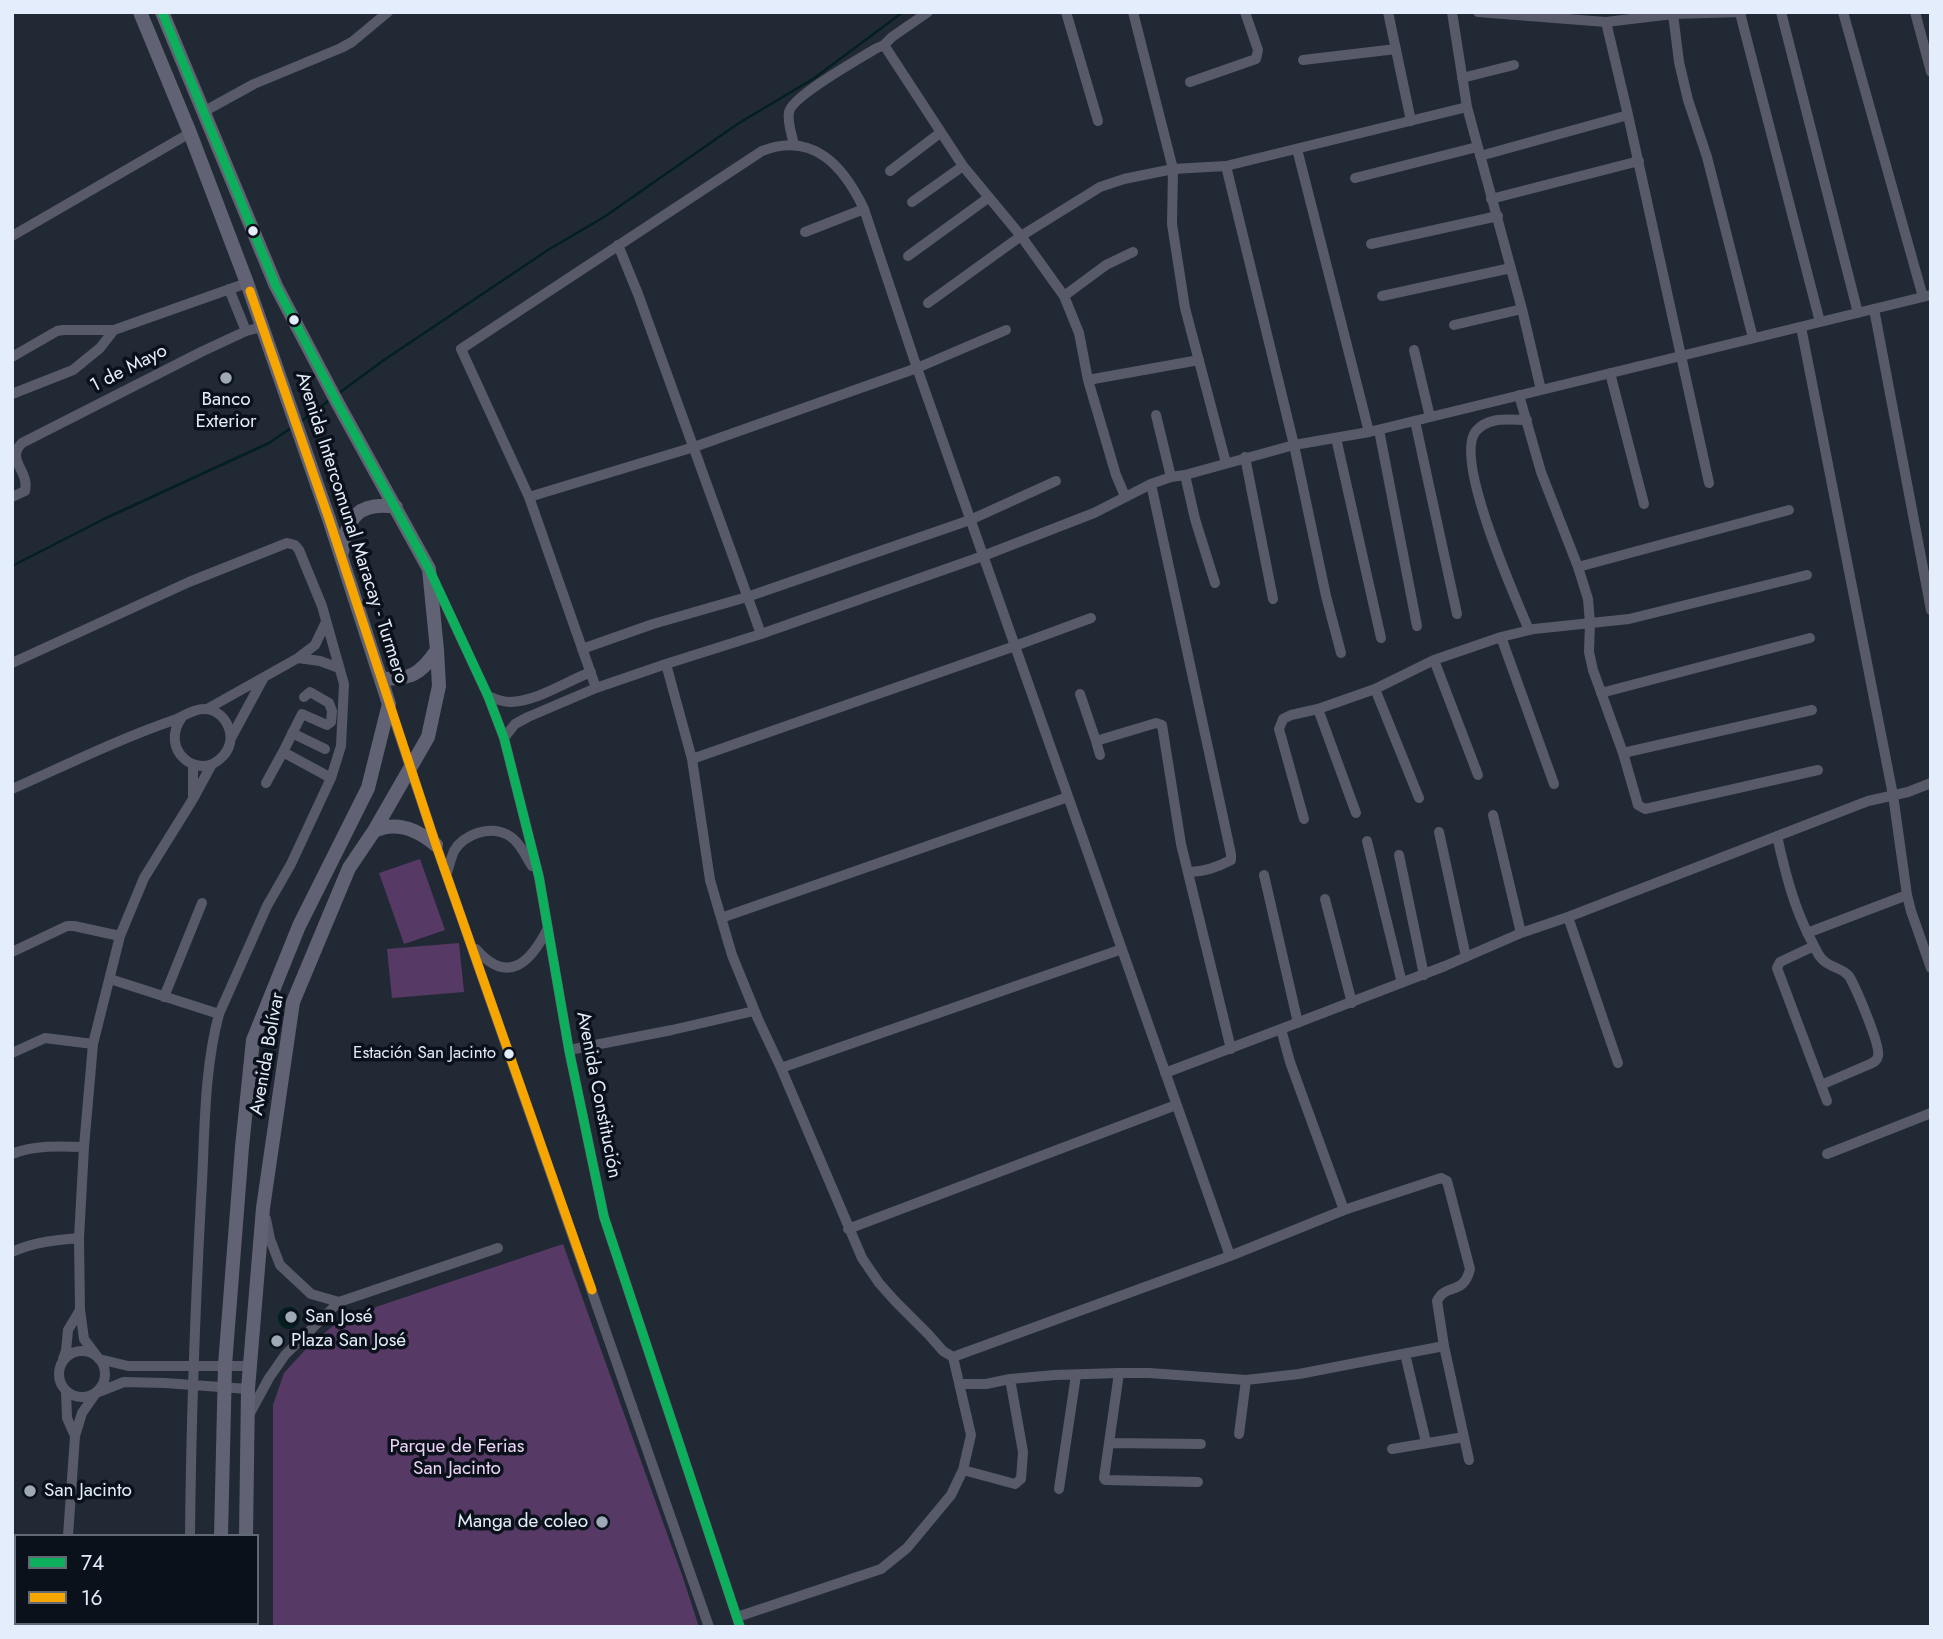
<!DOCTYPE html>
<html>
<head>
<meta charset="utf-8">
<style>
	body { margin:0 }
	#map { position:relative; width:1943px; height:1639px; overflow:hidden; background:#212a34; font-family:Jost,sans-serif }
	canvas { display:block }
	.frame { position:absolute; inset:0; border:14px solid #e3edfb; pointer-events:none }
	.legend { position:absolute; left:14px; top:1534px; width:245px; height:91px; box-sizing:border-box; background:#0a111a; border:2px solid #616974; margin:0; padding:9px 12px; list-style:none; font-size:21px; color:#e3edfb }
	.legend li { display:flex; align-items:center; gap:14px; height:35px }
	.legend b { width:35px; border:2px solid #616974 }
</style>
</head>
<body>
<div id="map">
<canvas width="1943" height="1639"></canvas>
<div class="frame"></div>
<ul class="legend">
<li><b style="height:9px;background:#0daf5c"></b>74</li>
<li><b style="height:9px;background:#f7a600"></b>16</li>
</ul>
</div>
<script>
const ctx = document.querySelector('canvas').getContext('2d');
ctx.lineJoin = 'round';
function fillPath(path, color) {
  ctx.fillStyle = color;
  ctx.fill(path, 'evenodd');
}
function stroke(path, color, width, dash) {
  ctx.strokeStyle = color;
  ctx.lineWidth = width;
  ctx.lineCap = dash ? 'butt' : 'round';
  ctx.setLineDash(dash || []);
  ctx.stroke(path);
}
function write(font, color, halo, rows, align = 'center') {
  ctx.font = font + ' Jost,sans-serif';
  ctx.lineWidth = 7;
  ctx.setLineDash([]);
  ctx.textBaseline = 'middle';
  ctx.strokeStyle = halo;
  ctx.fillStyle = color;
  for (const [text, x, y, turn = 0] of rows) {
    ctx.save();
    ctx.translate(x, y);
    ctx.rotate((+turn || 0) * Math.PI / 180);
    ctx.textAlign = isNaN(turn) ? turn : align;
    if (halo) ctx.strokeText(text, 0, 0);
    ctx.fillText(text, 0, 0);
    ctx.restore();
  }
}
const green = new Path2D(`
	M420,859L445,930L404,944L379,873Z
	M459,943L464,992L392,998L387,949Z
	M563,1244L682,1575L699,1627H273V1405L284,1373L306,1349L335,1324L358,1313Z`);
const water = new Path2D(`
	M278 1318a11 11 0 1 1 22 0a11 11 0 1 1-22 0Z`);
const stream = new Path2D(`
	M339,393L384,360L548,250L604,217L739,123L813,79L903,12
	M300,422L331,399
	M12,566L104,519L269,443L291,428`);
const minor = new Path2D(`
	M928,12L892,37L884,45L963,166L1021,236L1064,296L1079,333L1088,380L1116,475L1125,496
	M1066,12L1098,121
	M1133,12L1173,169L1172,224L1185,308L1226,463
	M1388,12L1411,121
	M1452,12L1467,107L1522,309L1541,390
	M1478,12L1606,22L1673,14L1742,12
	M1781,12L1858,313
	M1843,12L1923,297
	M1915,12L1931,72
	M1740,13L1820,322
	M1673,14L1679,62L1688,100L1707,157L1753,338
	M1606,22L1628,115L1709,483
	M1303,60L1396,49
	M1462,78L1514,65
	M1190,82L1256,59L1258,50L1245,12
	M203,112L254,84L341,48L352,42L388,12
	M794,145C792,135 787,122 789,112C792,96 859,59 875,49L884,45
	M1297,149L1369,432
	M1480,156L1628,115
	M1226,166L1294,445L1326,596L1341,653
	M890,171L940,133
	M1355,178L1477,147
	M1491,199L1639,161
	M912,202L963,166
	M805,232L864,209
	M12,236L190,133
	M1371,244L1498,216
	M618,245L638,294L761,634
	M908,256L988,198
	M229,289L246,331
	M1064,296L1106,265L1133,252
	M1382,296L1511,268
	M928,303L1021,236L1100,187L1124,179L1173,169L1226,166L1467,107
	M1874,309L1931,610
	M1454,325L1522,309
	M1801,327L1893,795L1907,895L1911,911L1931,968
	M1414,350L1430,417
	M12,357L57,331L63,330H114L247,283
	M1610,373L1644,504
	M1088,380L1199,360
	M12,394L73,370L100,348L114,330
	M1519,395L1541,472L1578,567L1588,599L1590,623L1589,652L1593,670L1623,753L1638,805L1645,809L1818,770
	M1156,415L1171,477
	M1527,420C1509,420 1489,416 1476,431C1453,458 1515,597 1529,630
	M1415,421L1457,614
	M1379,430L1417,626
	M1336,438L1381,638
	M1245,457L1273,599
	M1185,475L1195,519L1215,583
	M1151,484L1231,854V860C1218,867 1203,872 1189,872
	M12,497L25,491C30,471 5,460 22,443L201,352L246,331L262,327
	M529,497L694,447L917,368L1006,330
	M1578,567L1789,510
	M433,578L488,696L504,738L539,877L569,1050L604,1217L740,1627
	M1501,637L1554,784
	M582,649L653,624L747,597L970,520L1056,481
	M298,658L315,645L326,622
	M1434,660L1478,775
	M12,663L189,582L287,543L295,545L299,550L322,606L344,684L341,746L331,778L291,864L267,906L219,1014C203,1074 205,1139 201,1200C195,1312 191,1424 190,1536
	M666,664L761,634L983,556L1094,513L1151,484L1171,477L1185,475L1294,445L1369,432L1931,295
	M596,688L529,497L461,349L762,151C814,131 844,167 864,209L917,368L1230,1256
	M1375,689L1419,798
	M1601,693L1810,638
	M1080,694L1096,741
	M488,696C495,699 502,702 510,702C538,701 565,682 591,672
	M389,704L436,845L709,1627
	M207,709L298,658L320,661L339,668
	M1318,709L1356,813
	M292,733L325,749
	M231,738L264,677
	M504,738L515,724L528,717L596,688L666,664L692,759L710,880L732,955L758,1019L781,1068L862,1258L879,1283L895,1301L929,1335L943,1351L953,1357L971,1435L963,1470L951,1495L907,1548L881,1569L737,1617
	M283,752L302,714L327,725L331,722L332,711L329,703L310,692L304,697
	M1623,753L1812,710
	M1100,755L1096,741L1156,723L1162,725L1181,844L1231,1049
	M692,759L1015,646L1091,618
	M193,764V796
	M212,764L193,799L144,878L120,936L93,1044L84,1147L79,1238L80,1310L84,1339L99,1359L128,1366H249
	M266,783L283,752L331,778
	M12,789C66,765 119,739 174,720C185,716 192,709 204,709C217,709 227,719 230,732C232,740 229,750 223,756C199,783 158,750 182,717
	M1493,815L1521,933
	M1304,819L1279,729L1283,719L1291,715L1318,709L1375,689L1434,660L1501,637L1534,629L1629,619L1807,575
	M1439,832L1466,957
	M1777,836C1785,872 1794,908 1811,940C1815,947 1817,954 1822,959C1830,968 1841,967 1849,976C1856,988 1881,1046 1878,1056C1877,1061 1874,1062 1870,1064L1821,1085
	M1367,841L1402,983
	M1399,855L1424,975
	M447,873C449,866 451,858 454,851C464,834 490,825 508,835C519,841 525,855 532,866
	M1264,875L1298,1023
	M1325,899L1352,1003
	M1568,917L1618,1063
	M721,918L1068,797
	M1807,933L1907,895
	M1814,946L1780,962L1777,968L1827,1101
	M476,949C508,986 531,962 548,928
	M12,952L67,926H74L120,936
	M110,979L219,1014
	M164,997L202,903
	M569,1050L672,1030L754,1011
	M12,1053L45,1038L93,1044
	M781,1068L1122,949
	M1165,1073L1281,1029
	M12,1154C34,1145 60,1146 84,1147
	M1827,1154L1931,1113
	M1344,1210L1290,1062L1281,1029L1445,966L1521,933L1568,917L1868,801L1908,792L1931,783
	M266,1219L270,1239L280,1265L311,1294L339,1302
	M848,1229L1176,1105
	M12,1252C34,1242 55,1240 79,1238
	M59 1374a23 23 0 1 1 46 0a23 23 0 1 1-46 0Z
	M1405,1354L1426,1442
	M953,1357L1230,1256L1344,1210L1441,1178L1447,1181L1470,1269C1463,1297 1446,1282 1437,1301L1444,1346L1469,1460
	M63,1359L66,1351L68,1330L80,1310
	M1119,1373L1104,1478L1105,1480L1198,1482
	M960,1384H986L1010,1379L1055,1375L1119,1373H1149L1246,1380L1299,1374L1444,1346
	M66,1391L67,1418L75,1436
	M249,1415L269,1378L285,1355L339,1302L498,1248
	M1239,1434L1246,1380
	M1109,1443L1201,1444
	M1392,1449L1464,1437
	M963,1470L1015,1484L1021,1479L1023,1452L1010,1379
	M1059,1489L1076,1375
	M68,1536L75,1436L82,1413L96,1393L124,1382L165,1383L248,1389
	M12,1548H16
	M65,1627V1623
	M189,1627V1623`);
const major = new Path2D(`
	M140,12L190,133L247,283L329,519L389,704L368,788L299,926L253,1040L242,1147L225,1365L221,1536
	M162,12L276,286L337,402L429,569L437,650L439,686L428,737L374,831L349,868L293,1002L263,1208L248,1389L246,1536
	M342,552C347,518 358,501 396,507
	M381,679C411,679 420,675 437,650
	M374,831C397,820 418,830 436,845
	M218,1627V1623
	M244,1627V1623`);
const bus1 = new Path2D(`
	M162,12L276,286L337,402L429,569L488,696L504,738L539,877L569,1050L604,1217L740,1627`);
const bus2 = new Path2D(`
	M250,291L329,519L436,845L592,1290`);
const markers = [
	[253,231,6,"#e3edfb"],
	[294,320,6,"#e3edfb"],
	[226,378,7,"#9fa9b5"],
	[509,1054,6,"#e3edfb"],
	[291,1317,7,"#9fa9b5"],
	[277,1341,7,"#9fa9b5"],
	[30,1491,7,"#9fa9b5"],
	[602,1522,7,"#9fa9b5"]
];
const busNames = [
	["Estación San Jacinto",496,1054]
];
const streetNames = [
	["1 de Mayo",129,369,-27],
	["Avenida Intercomunal Maracay - Turmero",351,528,72],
	["Avenida Bolívar",268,1054,-80],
	["Avenida Constitución",598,1095,79]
];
const poiNames = [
	["Banco",226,400,"center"],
	["Exterior",226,422,"center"],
	["San José",305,1317],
	["Plaza San José",291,1341],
	["San Jacinto",44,1491],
	["Manga de coleo",588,1522,"right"]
];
const parkNames = [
	["Parque de Ferias",457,1447],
	["San Jacinto",457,1469]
];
fillPath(green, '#573965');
fillPath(water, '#032020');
stroke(stream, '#032020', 2.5);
stroke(minor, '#595a69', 10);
stroke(major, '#626275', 14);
stroke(bus1, '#0daf5c', 9);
stroke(bus2, '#f7a600', 9);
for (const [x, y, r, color] of markers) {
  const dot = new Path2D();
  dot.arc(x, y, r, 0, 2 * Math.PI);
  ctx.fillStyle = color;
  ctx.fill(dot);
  stroke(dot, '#0a111a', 2.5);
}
write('17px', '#e3edfb', '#0a111a', busNames, 'right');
write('19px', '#e3edfb', '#0a111a', streetNames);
write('19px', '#e3edfb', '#0a111a', poiNames, 'left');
write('19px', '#ecd3f5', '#0a111a', parkNames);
</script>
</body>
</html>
